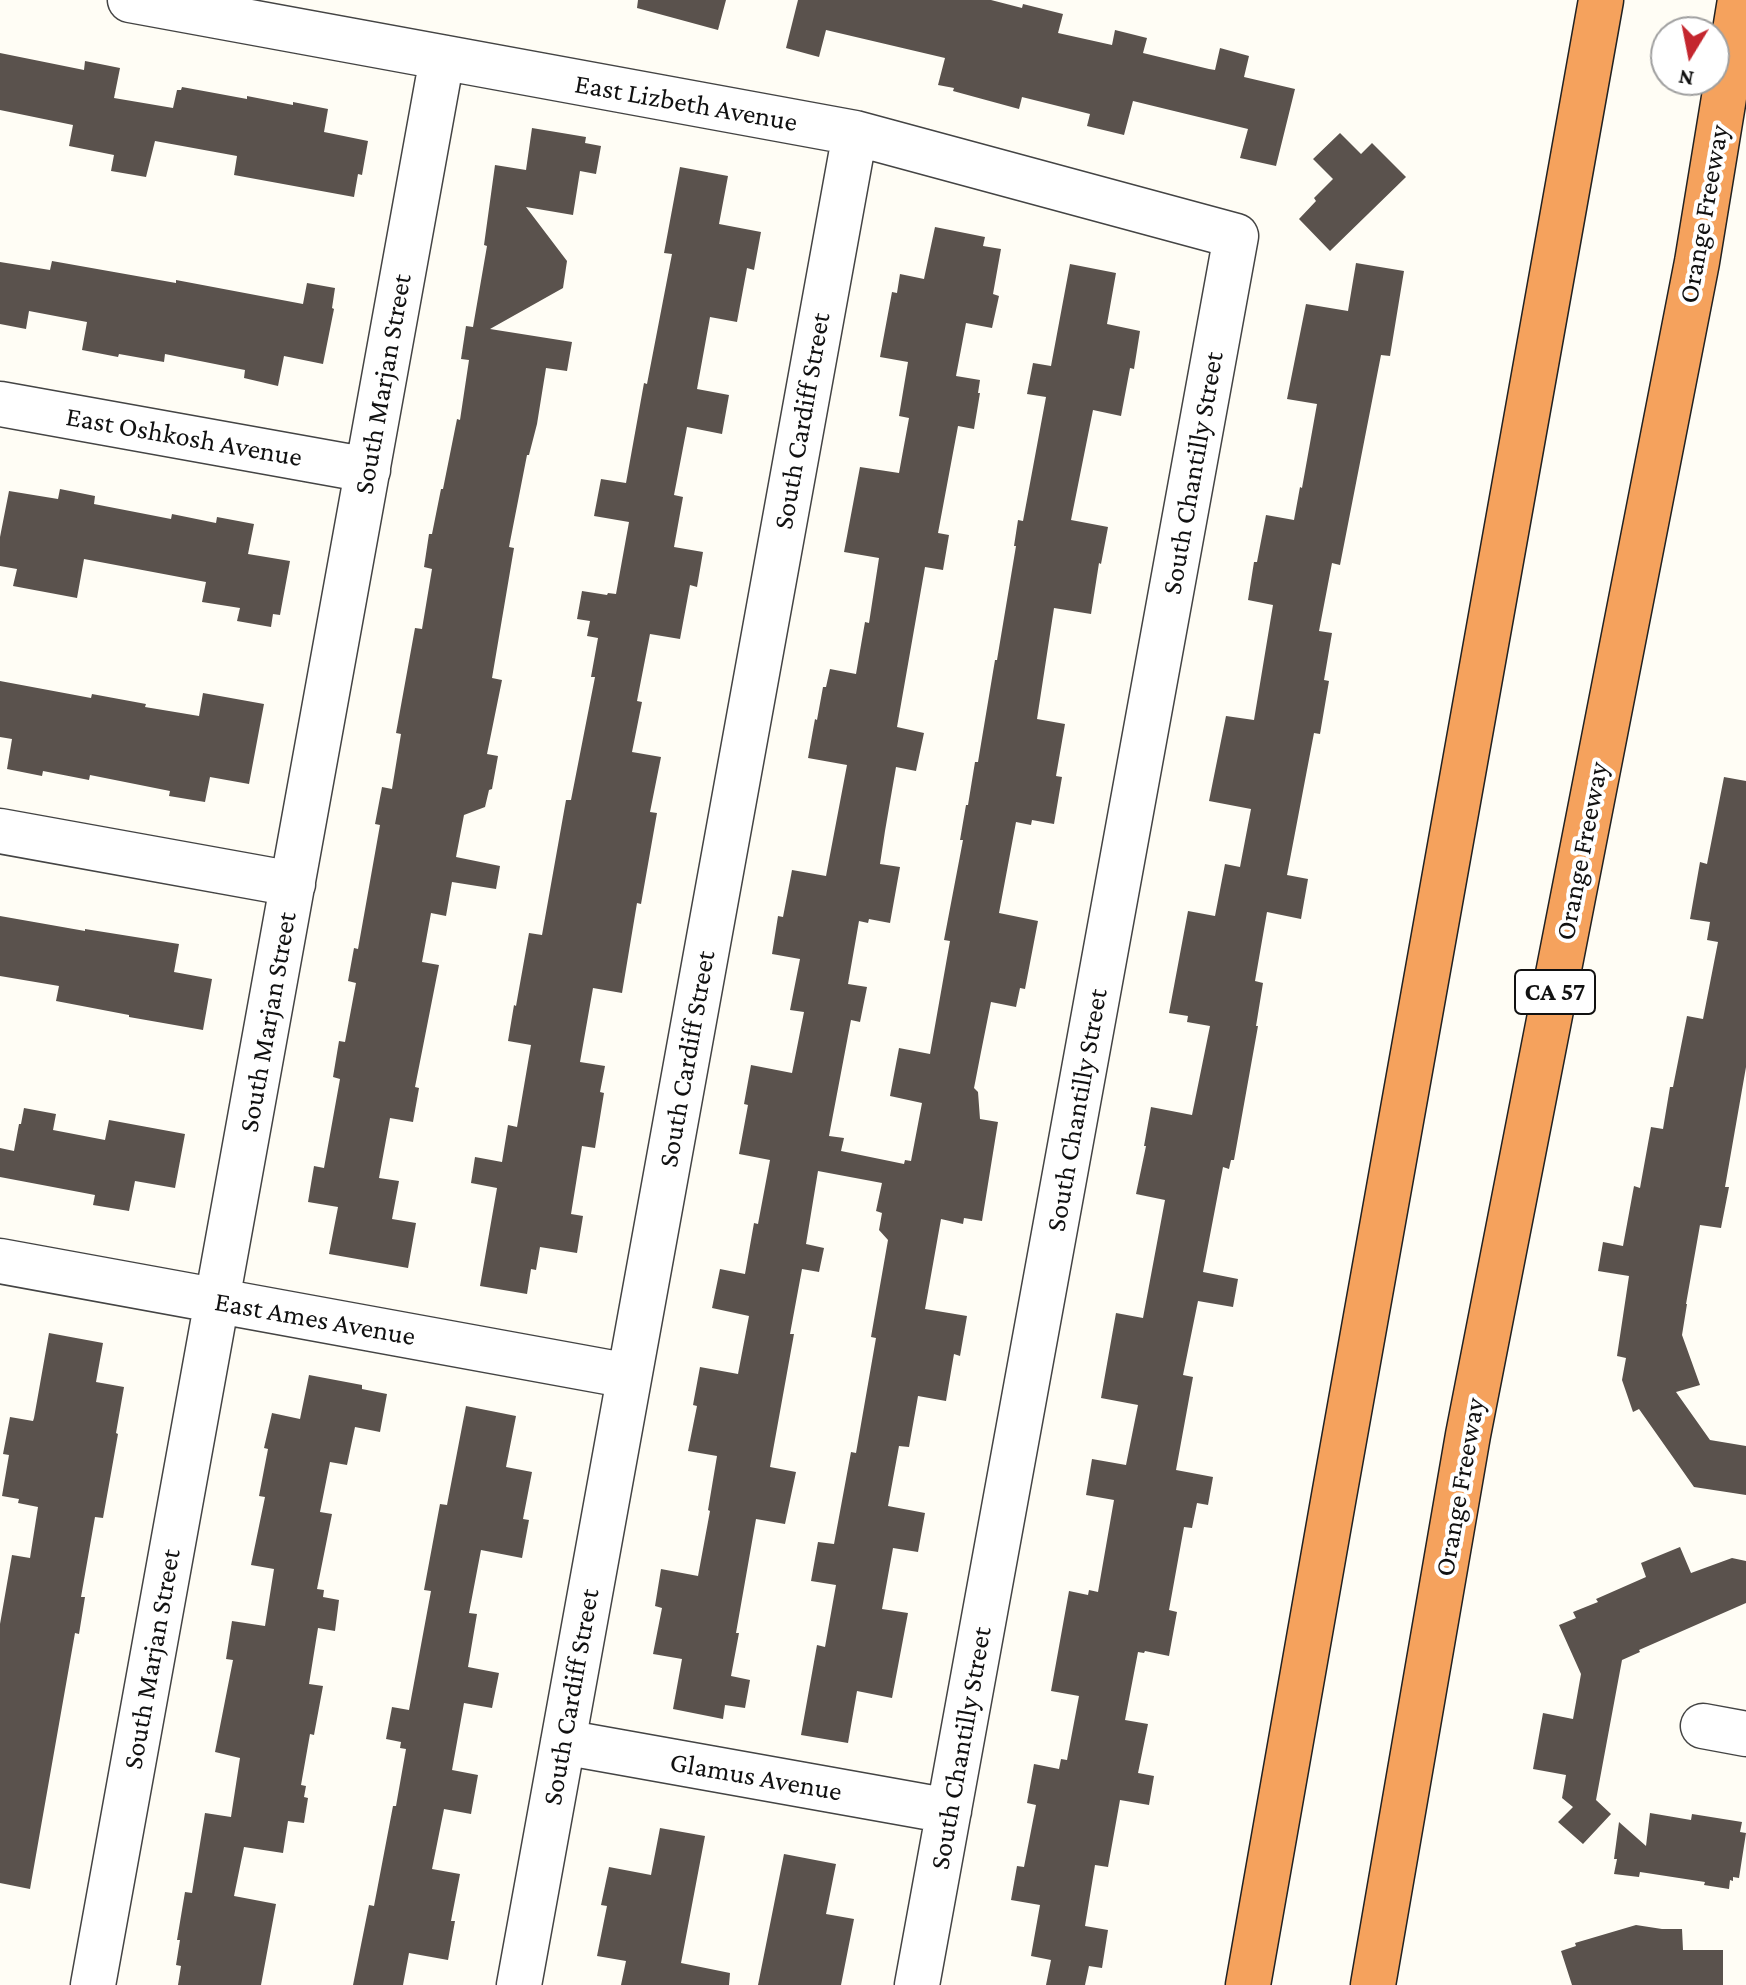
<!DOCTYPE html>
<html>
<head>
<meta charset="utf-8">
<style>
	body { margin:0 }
	#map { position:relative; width:1746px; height:1985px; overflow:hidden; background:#fffdf5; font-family:"Crimson Pro",serif }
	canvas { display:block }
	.north { position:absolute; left:1650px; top:16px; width:80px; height:80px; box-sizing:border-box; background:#fff; border:2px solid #a0a0a0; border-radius:50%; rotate:190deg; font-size:22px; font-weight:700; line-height:32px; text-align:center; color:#111 }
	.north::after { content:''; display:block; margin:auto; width:28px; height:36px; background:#c4262e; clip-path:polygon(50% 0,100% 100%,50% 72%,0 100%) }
</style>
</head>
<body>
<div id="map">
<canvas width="1746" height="1985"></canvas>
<div class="north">N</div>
</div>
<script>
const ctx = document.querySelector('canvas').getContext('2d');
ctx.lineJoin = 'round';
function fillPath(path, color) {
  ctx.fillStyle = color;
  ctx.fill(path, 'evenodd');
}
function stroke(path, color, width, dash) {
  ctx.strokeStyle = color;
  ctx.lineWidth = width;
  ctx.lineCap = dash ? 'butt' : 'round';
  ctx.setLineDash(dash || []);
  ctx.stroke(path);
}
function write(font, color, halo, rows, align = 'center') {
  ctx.font = font + ' "Crimson Pro",serif';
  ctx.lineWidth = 8;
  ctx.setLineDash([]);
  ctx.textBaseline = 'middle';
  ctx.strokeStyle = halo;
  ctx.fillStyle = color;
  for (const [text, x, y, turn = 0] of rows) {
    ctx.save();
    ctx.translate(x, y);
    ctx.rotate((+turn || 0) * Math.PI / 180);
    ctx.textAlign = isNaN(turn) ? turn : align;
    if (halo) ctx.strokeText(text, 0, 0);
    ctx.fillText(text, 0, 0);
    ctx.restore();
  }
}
const building = new Path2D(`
	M638,0H726L718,30L637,8Z
	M798,0H991L1022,8L1023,4L1063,14L1058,33L1112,45L1115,30L1147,38L1143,53L1209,69L1215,70L1220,48L1249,56L1244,77L1295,89L1276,166L1240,158L1248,129L1133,101L1124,135L1087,126L1090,114L1022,97L1019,109L953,91L954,88L938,85L945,58L826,30L819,57L786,48Z
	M0,53L84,70L85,61L120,68L114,98L173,108L177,90H181L182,87L247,99V96L293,105V102L328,109L324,132L368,141L362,175L358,174L354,197L234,175L237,156L155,141L146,177L111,171L114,155L69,146L73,125L0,110Z
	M532,128L586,137L585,143L601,146L596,174L580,171L573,215L526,207L567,261L563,288L490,329L572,342L567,371L546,368L537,424L529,455H527L509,547L514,548L492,678L502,680L487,754L498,756L492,789L489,790L485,807L464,815L456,857L500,866L496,889L452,882L446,916L431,913L422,962L439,965L415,1087L419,1088L413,1122L390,1118L379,1178L399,1181L392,1219L416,1223L408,1268L329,1254L338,1207L308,1202L314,1166L324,1168L340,1079L333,1077L339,1041L345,1042L356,983L348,981L354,948L358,949L380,825L375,824L382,787L392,789L401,734L396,733L415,628L422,629L432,569L424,567L429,534H432L441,489H443L457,419L460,420L469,360L461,359L466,326L473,327L487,246L484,245L495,165L526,170Z
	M1340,133L1361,154L1372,143L1406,177L1330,251L1299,219L1316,201L1314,198L1333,179L1313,159Z
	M680,167L728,176L719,224L761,232L754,270L747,268L737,322L710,317L697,389L729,395L722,434L687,427L674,495L683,497L674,547L703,552L697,587L690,585L680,639L650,634L637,701L642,702L632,752L661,757L650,812L657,813L641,904L637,903L622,993L593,988L580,1062L605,1066L600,1092L604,1093L595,1148L582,1146L571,1214L583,1216L577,1253L540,1247L536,1270L531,1269L527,1294L480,1286L497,1188L471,1183L475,1157L502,1162L508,1125L517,1127L531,1045L508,1041L514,1005L516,1006L529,933L542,935L566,800H571L595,677H591L598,638L587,636L590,621L577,619L582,591L607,595L608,593L616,594L629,522L594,516L601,479L626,483L644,383L647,384L672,254L664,253Z
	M935,227L985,237L983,246L1001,249L993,294L999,296L992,328L966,323L956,376L980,380L978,393H980L974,429L958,426L938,533L949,535L943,570L925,567L897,727L924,733L916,771L896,767L885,831L880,864L900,867L890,923L869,919L868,923L859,921L848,984L867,987L860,1022L851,1020L829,1136L844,1138L841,1151L904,1164L905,1160L911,1161L922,1103L890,1096L899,1048L930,1054L950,941L944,940L963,840H960L966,805H968L975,762H978L995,660H997L1016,546H1014L1018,520L1023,521L1046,397L1027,394L1033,363L1051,366L1070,264L1116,273L1107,324L1140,331L1134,369L1130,368L1121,416L1093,410L1071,520L1108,527L1101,564L1099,563L1091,614L1054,608L1037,719L1065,724L1056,776L1062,777L1054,824L1032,820L1031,825L1016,822L999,913L1038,921L1025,989L1020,988L1016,1007L991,1002L981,1052L974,1088L978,1092L980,1119L998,1122L982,1221L964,1218L963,1224L941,1219L925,1309L967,1316L960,1356L954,1354L946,1401L918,1396L909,1447L899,1446L888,1506L925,1513L918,1552L893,1548L882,1609L908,1613L892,1698L857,1691L848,1743L801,1735L817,1645L825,1647L836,1585L811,1581L818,1542L834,1544L851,1452L856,1453L876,1338L871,1337L888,1240L879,1230L882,1213L876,1211L882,1183L818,1171L806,1244L824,1248L819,1272L802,1269L790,1334H794L770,1467L796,1472L785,1524L756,1519L736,1633H739L731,1676L750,1680L745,1708L725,1705L723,1719L673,1709L682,1659L653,1654L662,1608L655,1606L661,1569L698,1576L710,1511L708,1510L717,1456L688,1451L697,1406L693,1405L700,1367L738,1374L749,1316L712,1308L720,1269L745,1274L754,1223L758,1224L770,1160L739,1154L748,1105L744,1104L751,1065L792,1073L804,1012L790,1010L800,959L772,954L778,916L783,917L792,870L826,876L847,765L808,758L815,719L817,720L823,687H826L830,669L856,674L865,622L869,623L879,558L844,552L860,467L899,473L909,418L899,416L908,362L880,357L892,292L897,293L900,274L924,279Z
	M52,261L176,283V280L303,304L307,283L335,288L332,308L334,309L323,364L284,356L278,386L244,378L245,370L165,354L164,362L119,354L118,357L82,350L87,322L29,311L26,329L0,324V262L50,270Z
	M1356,263L1404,271L1390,356L1381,355L1340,565L1332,563L1319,631L1332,633L1324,680L1329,681L1320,734L1314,733L1287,875L1308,879L1301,919L1267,912L1255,981L1263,983L1256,1026H1258L1234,1160H1231L1229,1169L1223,1167L1203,1272L1238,1279L1233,1307L1198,1301L1183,1375L1193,1377L1176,1470L1213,1477L1208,1505L1197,1503L1192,1528L1184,1527L1169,1610L1177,1612L1169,1656L1145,1651L1144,1653L1138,1652L1125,1720L1148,1724L1138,1773L1154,1776L1149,1805L1120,1800L1108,1867L1095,1865L1085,1926L1108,1930L1102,1968L1089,1966L1085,1985H1046L1051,1960L1031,1956L1040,1905L1011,1900L1017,1866L1024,1867L1036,1805L1027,1803L1034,1764L1059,1769L1061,1759L1067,1760L1079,1696L1051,1691L1069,1591L1088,1595L1089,1590L1098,1592L1114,1500L1086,1495L1092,1459L1126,1465L1138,1405L1101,1398L1116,1313L1143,1318L1165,1200L1136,1194L1146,1146H1144L1151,1107L1192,1115L1210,1026L1187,1022L1188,1016L1169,1013L1188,911L1215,916L1225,864L1240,867L1251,809L1209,801L1226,716L1254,720L1273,605L1248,600L1254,562H1257L1266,515L1294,520L1300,487L1302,488L1317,404L1287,399L1306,304L1348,311Z
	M60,489L95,496L94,504L171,519L172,514L216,523L217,517L254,524L248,554L290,561L280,615L273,614L271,627L237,621L240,608L202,602L206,582L84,559L77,598L13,586L17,569L0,566V537L9,491L58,499Z
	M0,681L91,698L92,694L146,704L145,707L199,716L203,693L264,704L249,784L210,777L205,802L169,796L170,791L90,775L89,780L43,771L42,776L7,769L12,739L0,737Z
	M1724,777L1746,781V1067L1725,1187H1729L1721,1228L1700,1225L1686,1304H1687L1682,1335L1700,1385L1676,1392L1710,1440L1746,1446V1495L1694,1487L1639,1409L1633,1412L1622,1380L1626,1358L1617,1356L1629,1276L1598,1271L1603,1242L1623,1246L1634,1186L1640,1188L1651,1127L1663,1129L1670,1087H1673L1687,1016L1703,1019L1718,942L1707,940L1710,922L1690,919L1700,862L1707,864Z
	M0,916L85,931V929L179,944L174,972L212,979L203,1030L129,1017V1015L56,1001L59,986L0,976Z
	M24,1108L56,1114L53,1130L105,1140L109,1120L185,1134L175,1188L135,1181L129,1211L93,1205L95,1195L0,1177V1148L14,1151L19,1124H21Z
	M49,1333L103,1343L96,1382L124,1387L116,1433L118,1434L103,1518L95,1517L81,1597H85L79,1634L75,1633L30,1889L0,1883V1624L12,1555L30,1558L38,1507L18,1503L19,1499L2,1496L9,1455L3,1454L10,1417L33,1421L34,1418Z
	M309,1375L362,1385V1389L387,1394L380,1432L355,1427L347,1465L330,1462L320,1512L332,1514L317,1589L324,1590L323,1597L339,1600L335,1631L318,1628L309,1684L323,1686L314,1735L310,1734L301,1785L306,1786L304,1797L308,1798L304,1823L288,1821L283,1853L244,1847L234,1896L276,1904L261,1985H178L181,1966L176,1965L180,1940H177L185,1892L192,1893L205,1813L231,1817L240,1758L215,1752L233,1660L226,1659L232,1621L265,1626L274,1569L251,1565L265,1497L259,1496L268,1449L264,1448L272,1413L300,1419Z
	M466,1406L516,1416L506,1467L532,1472L523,1519L529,1520L522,1558L481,1550L469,1613L477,1614L468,1667L499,1673L492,1708L464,1703L452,1770L478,1775L471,1814L444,1809L432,1869L460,1874L451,1921H455L448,1960L409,1953L403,1985H353L369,1905L374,1906L393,1806H396L406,1749L400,1748L401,1742L386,1739L392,1707L409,1710L431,1591L424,1590L440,1504L447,1505Z
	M1680,1547L1691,1573L1732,1558L1746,1561V1603L1639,1650L1640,1652L1622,1660L1596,1800L1611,1814L1583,1844L1558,1822L1573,1807L1562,1798L1566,1775L1533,1769L1543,1713L1573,1719L1581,1674L1559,1625L1576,1618L1573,1612L1598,1602L1596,1599L1646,1577L1641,1563Z
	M1650,1813L1691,1820L1692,1814L1742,1822L1740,1832L1746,1833L1739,1878L1733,1877V1881L1730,1880L1729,1889L1704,1885L1705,1882L1640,1872L1639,1877L1614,1874L1617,1859H1614L1619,1822L1646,1846Z
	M660,1828L705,1836L681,1963L730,1973L729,1985H621L626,1961L597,1956L607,1906L601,1905L609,1867L651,1875Z
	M784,1854L836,1864L826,1914L854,1919L841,1985H758Z
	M1636,1925L1662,1929H1682L1683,1950H1723V1985H1572L1561,1951L1576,1946L1575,1943Z`);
const minor = new Path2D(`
	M130,0L855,133L1236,236L917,1985
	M0,404L368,470
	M0,831L293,884
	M0,1261L629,1376
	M1703,1726L1746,1734
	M563,1742L949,1811
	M93,1985L442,58
	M519,1985L855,133`);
const highway = new Path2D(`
	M1248,1985L1334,1496L1601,0
	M1373,1985L1468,1435L1697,262L1740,0`);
const shields = [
	[1555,992,80]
];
const shieldNames = [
	["CA 57",1555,992]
];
const streetNames = [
	["East Lizbeth Avenue",686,103,10],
	["Orange Freeway",1704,214,-80],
	["South Marjan Street",383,384,-80],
	["South Cardiff Street",802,421,-80],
	["East Oshkosh Avenue",184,437,10],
	["South Chantilly Street",1193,473,-80],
	["Orange Freeway",1582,851,-79],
	["South Marjan Street",268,1022,-80],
	["South Cardiff Street",687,1059,-80],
	["South Chantilly Street",1077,1110,-80],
	["East Ames Avenue",315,1319,10],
	["Orange Freeway",1460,1487,-80],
	["South Marjan Street",152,1659,-80],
	["South Cardiff Street",571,1697,-80],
	["South Chantilly Street",961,1748,-80],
	["Glamus Avenue",756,1777,10]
];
fillPath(building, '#5a524d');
stroke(minor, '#444', 47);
stroke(highway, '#222', 47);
stroke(minor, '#fff', 44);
stroke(highway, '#f5a25d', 44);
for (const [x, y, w] of shields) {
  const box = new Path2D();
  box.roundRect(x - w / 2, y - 22, w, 44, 6);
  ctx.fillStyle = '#fff';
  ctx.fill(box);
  stroke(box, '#111', 2);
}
write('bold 26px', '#111', null, shieldNames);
write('28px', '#111', '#fff', streetNames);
</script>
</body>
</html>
